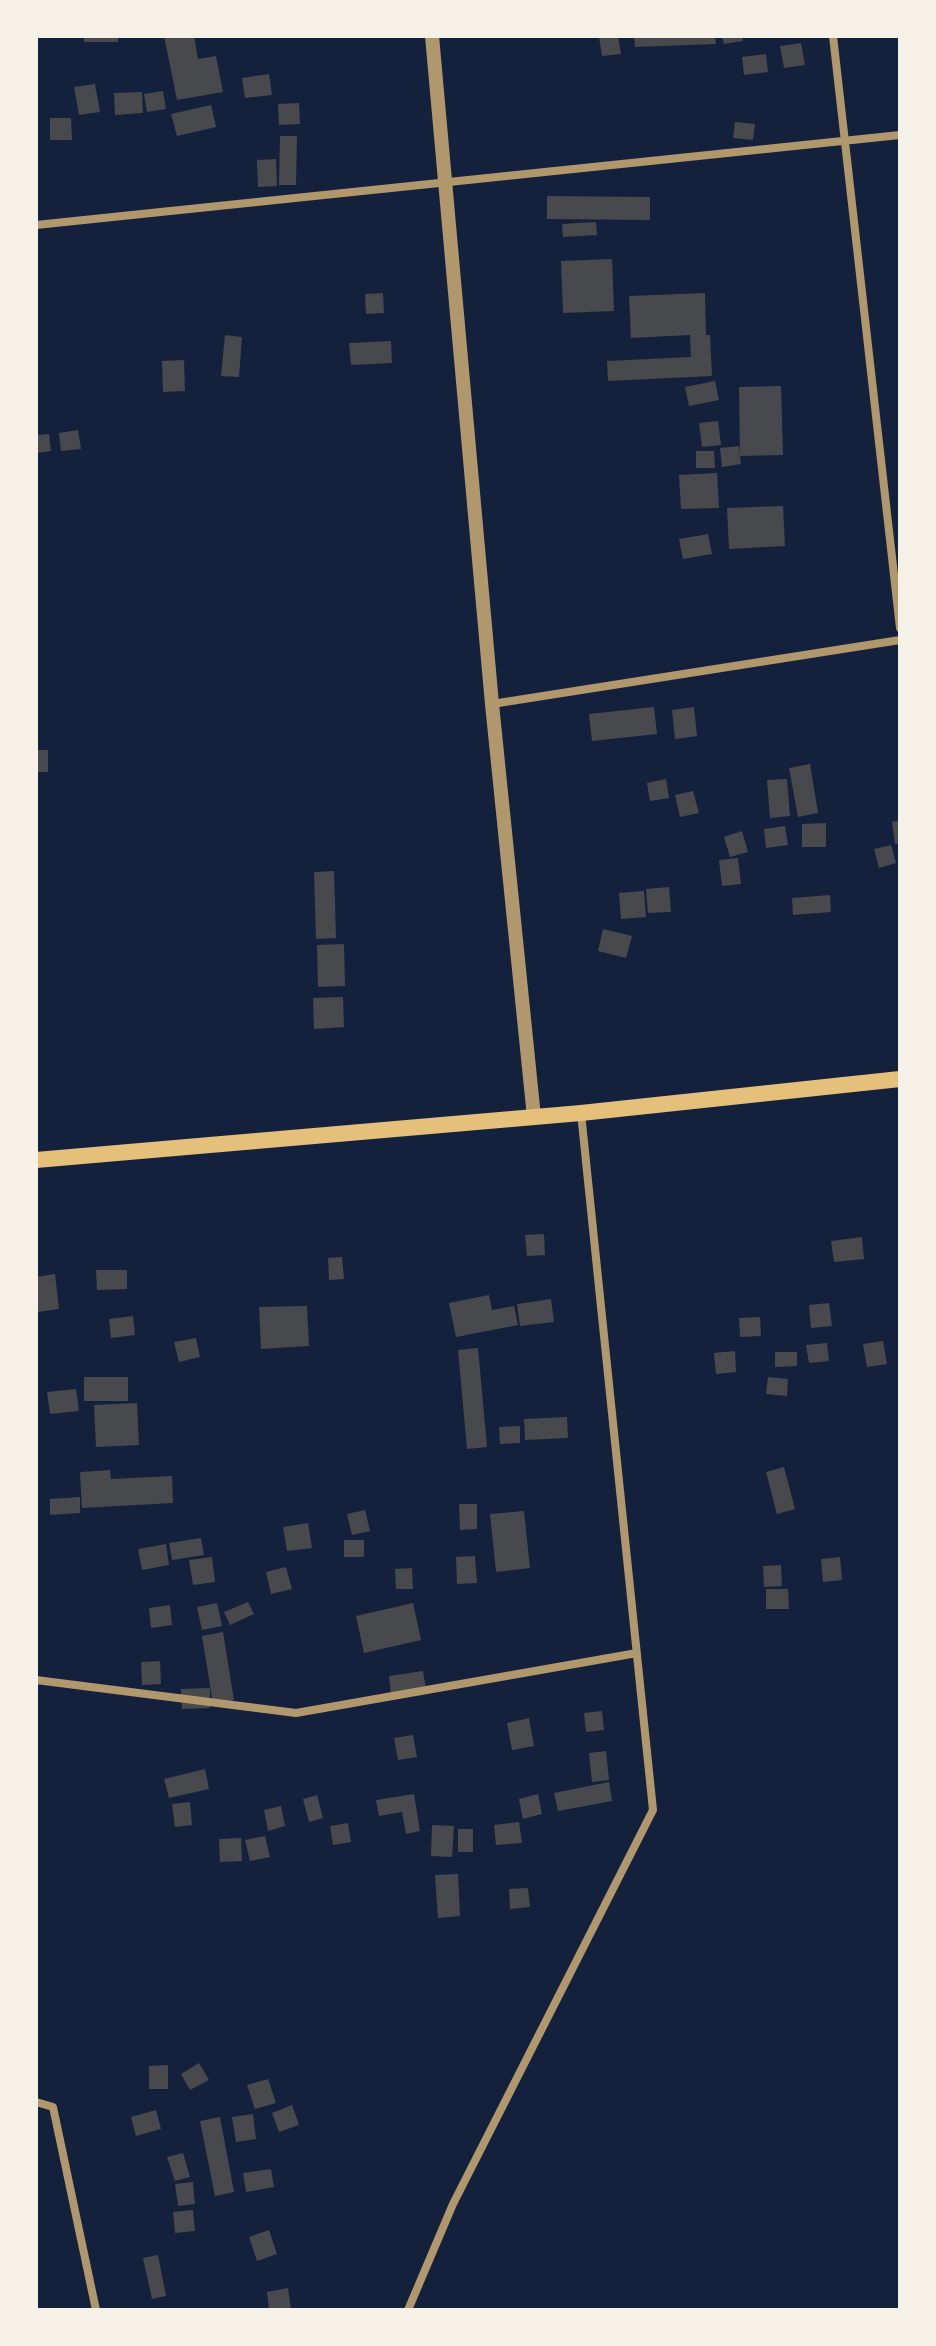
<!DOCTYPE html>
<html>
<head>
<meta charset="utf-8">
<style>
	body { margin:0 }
	#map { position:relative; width:936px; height:2346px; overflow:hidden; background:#14213d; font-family:"Noto Sans",sans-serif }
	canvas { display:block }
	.frame { position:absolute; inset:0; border:38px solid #f6f1e7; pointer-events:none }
</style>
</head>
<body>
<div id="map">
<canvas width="936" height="2346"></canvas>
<div class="frame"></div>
</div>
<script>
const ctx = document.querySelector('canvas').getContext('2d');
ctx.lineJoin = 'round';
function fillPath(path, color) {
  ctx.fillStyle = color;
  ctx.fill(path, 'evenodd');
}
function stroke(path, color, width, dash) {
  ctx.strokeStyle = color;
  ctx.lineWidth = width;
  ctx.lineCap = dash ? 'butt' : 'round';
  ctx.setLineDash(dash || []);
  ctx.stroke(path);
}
const building = new Path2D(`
	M84,36H118V42H84Z
	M164,36H194L198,59L216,56L223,92L177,100Z
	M618,36L621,54L602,56L599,37Z
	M634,36H715L716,44L635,47Z
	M722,36H742L743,41L724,44Z
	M801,43L805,65L784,68L780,46Z
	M766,54L768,72L744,75L742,57Z
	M269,74L272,95L245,98L242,78Z
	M95,84L100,112L79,115L74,87Z
	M163,91L166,109L147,112L144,94Z
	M142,92L143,113L115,115L114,93Z
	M299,103L300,124L279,125L278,104Z
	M211,105L216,127L177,136L171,114Z
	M50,118H71L72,140H50Z
	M735,122L755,124L753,140L733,138Z
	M280,136H297L296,185H279Z
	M276,159L277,186L258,187L257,160Z
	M547,196L650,197V220L547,219Z
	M596,222L597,235L563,237L562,224Z
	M612,259L614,311L563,313L561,261Z
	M383,293L384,313L366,314L365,294Z
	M705,293L706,335H710L712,376L608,381L607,361L691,357L690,335L631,338L629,296Z
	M225,335L242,337L239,377L221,376Z
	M391,341L392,363L351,365L349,343Z
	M184,360L185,391L163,392L162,361Z
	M715,381L719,400L689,406L685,387Z
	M781,386L783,455L740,456L739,387Z
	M718,421L721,445L702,447L699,423Z
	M78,430L81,449L61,451L59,433Z
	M49,434L51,451L36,453V435Z
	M739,446L741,464L722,467L720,448Z
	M696,451H714L715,468H696Z
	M717,473L719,508L681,509L679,475Z
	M783,506L785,546L729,549L727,508Z
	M708,534L712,554L683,559L679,539Z
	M654,707L657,734L592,741L589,714Z
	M694,707L697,736L675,739L672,710Z
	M36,750H48V772H36Z
	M810,764L818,813L798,817L789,768Z
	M666,779L669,798L650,801L647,783Z
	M787,779L790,816L770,818L767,780Z
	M693,791L699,813L680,817L675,795Z
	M900,820V843L895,844L892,822Z
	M826,823V847H802V824Z
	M785,826L788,845L766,848L764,829Z
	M742,831L748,852L730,857L724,837Z
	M891,845L896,863L879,868L874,849Z
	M738,858L741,884L722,886L719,860Z
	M334,871L336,938L316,939L314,872Z
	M669,887L671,912L648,913L646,889Z
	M644,891L646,917L621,919L619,893Z
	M830,895L831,912L793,915L792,898Z
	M603,929L632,936L626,958L598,951Z
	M344,944L345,986L318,987L317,945Z
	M343,997L344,1027L314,1029L313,998Z
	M544,1234L545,1255L527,1256L525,1235Z
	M862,1237L864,1259L834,1262L831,1241Z
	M342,1257L344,1279L329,1280L328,1258Z
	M96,1270H127V1289L97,1290Z
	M55,1274L59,1309L38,1312L36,1277Z
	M489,1295L492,1310L514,1306L518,1325L456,1337L449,1303Z
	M551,1299L554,1322L520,1326L517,1304Z
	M829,1303L832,1326L811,1328L809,1305Z
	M307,1306L309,1346L261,1349L259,1307Z
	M133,1316L135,1335L111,1338L109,1319Z
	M760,1317L761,1336L740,1337L739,1318Z
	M196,1338L200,1357L179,1362L174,1342Z
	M883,1341L887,1364L867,1367L863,1344Z
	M827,1343L829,1361L809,1363L806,1345Z
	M478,1348L487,1447L467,1449L458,1350Z
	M735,1351L736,1372L716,1374L714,1353Z
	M775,1352H797V1366L775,1367Z
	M84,1377H128V1401H84Z
	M768,1377L788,1379L787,1396L766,1394Z
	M76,1389L79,1411L50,1414L47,1392Z
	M137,1403L139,1445L96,1447L94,1405Z
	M567,1417L568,1438L525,1440L524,1419Z
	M520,1426V1443L500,1444L499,1427Z
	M784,1467L795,1509L777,1514L766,1472Z
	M110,1470L111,1479L172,1476L173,1503L82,1508L80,1472Z
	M80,1497V1513L50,1515V1499Z
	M459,1504H477V1529L460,1530Z
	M365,1510L370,1531L352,1535L347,1514Z
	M524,1511L530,1568L496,1572L490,1514Z
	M308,1523L312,1548L287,1551L283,1527Z
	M201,1538L204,1555L172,1560L169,1543Z
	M344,1540H364V1557H344Z
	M166,1544L169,1565L142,1570L138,1549Z
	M475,1556L477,1583L457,1584L456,1557Z
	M212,1557L215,1582L193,1585L189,1560Z
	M840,1557L842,1580L823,1582L821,1559Z
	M781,1565L782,1586L764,1587L763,1566Z
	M286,1567L292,1589L271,1594L266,1572Z
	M412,1568L413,1589H396L395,1569Z
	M766,1589H788L789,1609H766Z
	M248,1602L254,1614L230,1625L224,1612Z
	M217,1603L222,1626L202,1630L197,1607Z
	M413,1603L421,1640L364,1653L356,1616Z
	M170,1605L172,1625L151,1628L149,1608Z
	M223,1632L234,1700L213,1704L202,1636Z
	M160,1661L161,1684L142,1685L141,1662Z
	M423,1671L426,1689L391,1694L389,1676Z
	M210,1688V1708L182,1709L181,1689Z
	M602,1711L604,1730L586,1732L584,1713Z
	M529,1718L534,1746L512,1750L507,1723Z
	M413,1735L417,1757L398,1760L394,1738Z
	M606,1751L609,1780L592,1782L589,1753Z
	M205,1769L209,1789L169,1798L164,1779Z
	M609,1782L612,1801L558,1811L554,1793Z
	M414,1794L420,1831L406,1834L402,1812L379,1816L376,1800Z
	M538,1794L542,1814L523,1819L519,1799Z
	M317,1795L323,1818L309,1822L303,1799Z
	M190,1802L192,1825L175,1827L172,1804Z
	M281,1806L285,1826L268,1831L264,1810Z
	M519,1822L522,1843L496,1845L494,1825Z
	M348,1823L351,1842L333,1845L330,1826Z
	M432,1825L454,1826L452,1857L431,1856Z
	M458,1829H473V1852H458Z
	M265,1836L270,1857L250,1861L245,1840Z
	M241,1838L242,1861L220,1862L219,1839Z
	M458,1874L460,1916L438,1918L435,1875Z
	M528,1888L530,1907L510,1909L509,1889Z
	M199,2063L209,2080L190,2090L181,2074Z
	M168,2065V2089H149V2066Z
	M268,2079L276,2103L255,2109L247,2085Z
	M292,2105L299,2125L279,2132L272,2113Z
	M156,2110L161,2129L136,2136L131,2117Z
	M253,2114L256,2139L236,2142L232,2117Z
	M220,2117L234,2192L215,2196L200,2121Z
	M183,2153L190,2177L175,2181L167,2157Z
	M271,2169L274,2187L246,2192L243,2173Z
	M193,2182L195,2204L178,2206L175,2184Z
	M193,2210L195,2231L175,2233L173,2212Z
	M269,2230L277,2254L257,2261L249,2237Z
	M158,2255L166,2296L152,2299L143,2258Z
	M288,2288L291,2310H269L267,2292Z`);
const minor = new Path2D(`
	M833,36L900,628
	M36,225L900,135
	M492,704L900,640
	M36,1680L296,1713L637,1653
	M36,2102L53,2107L96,2310
	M408,2310L453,2204L653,1810L581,1113`);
const tertiary = new Path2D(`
	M432,36L492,704L534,1117`);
const secondary = new Path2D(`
	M36,1160L581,1113L900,1079`);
fillPath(building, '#48494c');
stroke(minor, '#b1986c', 8);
stroke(tertiary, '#b1986c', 14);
stroke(secondary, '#e5c07b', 16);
</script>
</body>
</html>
